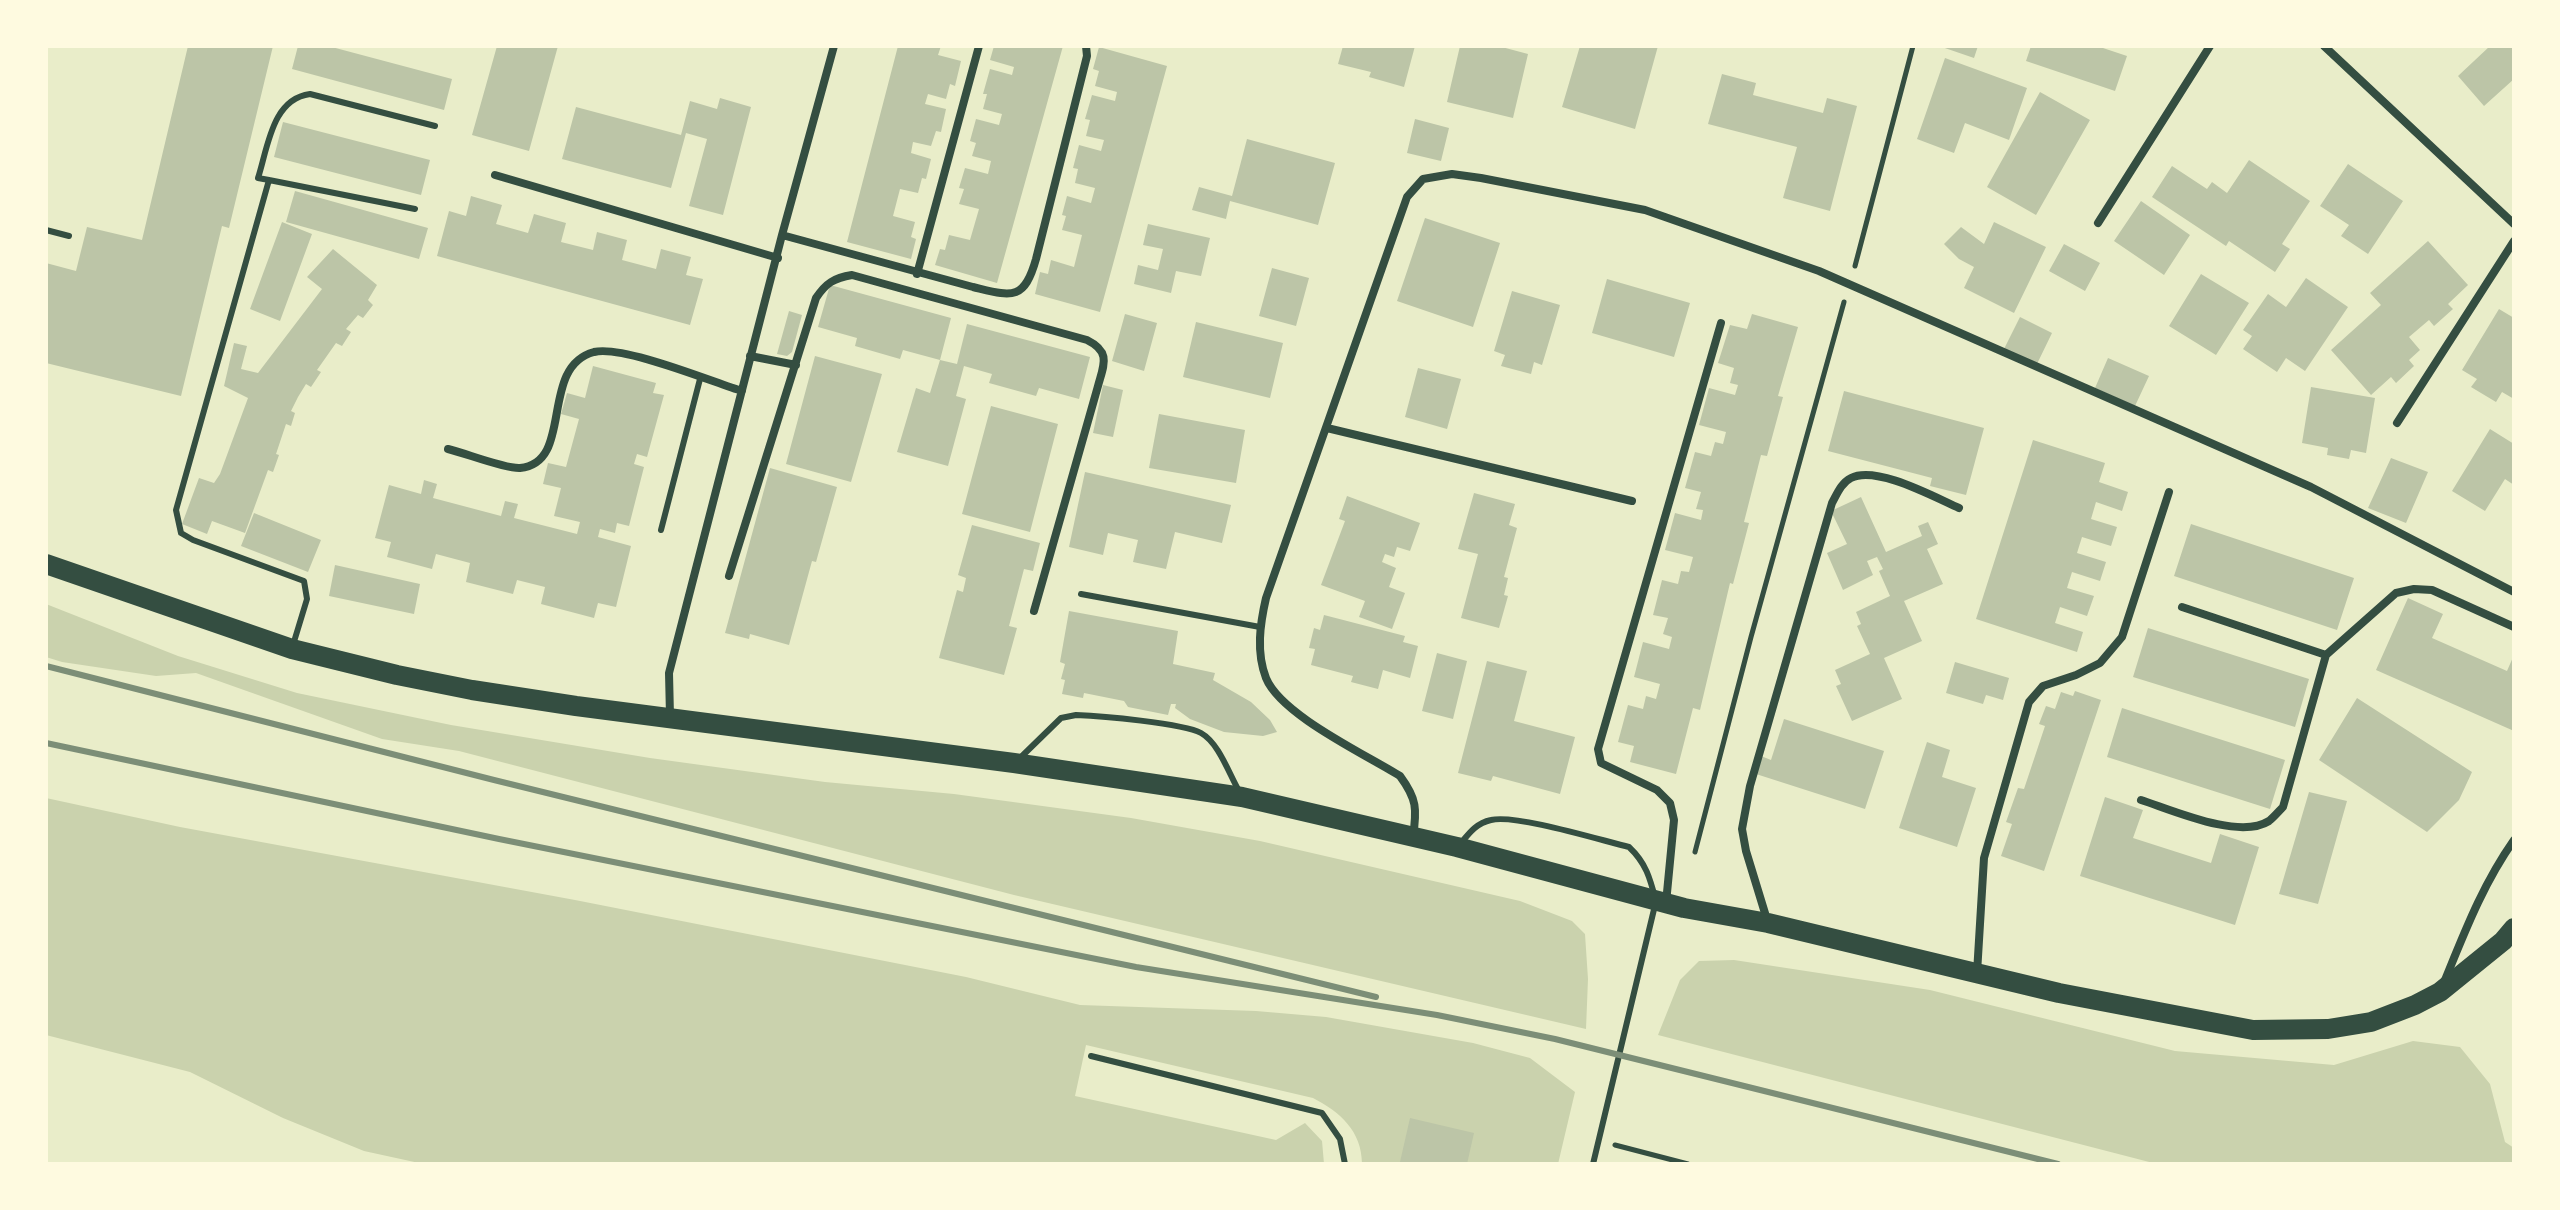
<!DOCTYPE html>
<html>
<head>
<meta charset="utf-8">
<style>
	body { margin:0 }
	#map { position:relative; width:2560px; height:1210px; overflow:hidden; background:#e9edc9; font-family:Figtree,sans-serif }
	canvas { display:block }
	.frame { position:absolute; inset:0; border:48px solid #fefae0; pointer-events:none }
</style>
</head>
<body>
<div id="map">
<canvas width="2560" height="1210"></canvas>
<div class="frame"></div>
</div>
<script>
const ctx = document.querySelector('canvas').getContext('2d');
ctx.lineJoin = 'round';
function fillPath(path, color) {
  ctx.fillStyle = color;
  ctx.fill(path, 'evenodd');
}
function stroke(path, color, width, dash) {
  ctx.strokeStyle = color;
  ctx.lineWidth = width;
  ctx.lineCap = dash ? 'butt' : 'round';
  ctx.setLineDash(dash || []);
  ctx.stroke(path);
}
const green = new Path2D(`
	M46,604L178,656L297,693L451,725L650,758L825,782L954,794L1131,818L1260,841L1520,901L1572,921L1585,934L1588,979L1586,1029L1014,895L459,751L382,739L196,673L156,676L62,662L46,657Z
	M46,798L180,827L575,900L966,977L1080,1005L1256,1011L1326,1017L1473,1043L1530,1058L1575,1092L1558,1164H1362C1362,1131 1340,1112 1313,1098L1086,1045L1075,1096L1276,1140L1305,1123L1322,1141L1324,1164L419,1163L364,1151L283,1118L190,1072L46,1035Z
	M1734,960L1930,990L2175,1051L2334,1065L2413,1041L2460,1047L2490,1084L2505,1142L2514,1148V1164H2157L1658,1035L1680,980L1699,961Z`);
const building = new Path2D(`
	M188,46H273L229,228L222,226L181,396L46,363V263L76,271L87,227L142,240Z
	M298,46H328L452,79L444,110L292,69Z
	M497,46H558L529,151L472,135Z
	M898,46H941L938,55L961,61L955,86L950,84L946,99L928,94L925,104L946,109L941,132L936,131L931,146L913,142L911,153L931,159L926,179L922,178L918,193L900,189L893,216L915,222L911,237L916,239L911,259L847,242Z
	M994,46H1063L997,283L935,265L940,249L945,250L949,235L970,240L979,209L959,204L964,189L959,188L965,168L988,174L991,161L972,156L976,143L970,141L976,119L999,125L1002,114L983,109L987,94H983L990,69L1012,75L1014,67L990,60Z
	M1343,46H1415L1404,87L1369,77L1371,72L1338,64Z
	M1460,46H1498L1528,54L1513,118L1447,102Z
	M1580,46H1658L1635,129L1562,107Z
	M1939,46H1978L1974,58Z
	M2031,46H2097L2127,56L2115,91L2026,61Z
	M2490,46H2514V79L2484,106L2458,76Z
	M1099,47L1167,66L1100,312L1035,294L1040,272L1048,274L1051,260L1074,267L1082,235L1062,230L1066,216L1062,215L1067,196L1091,203L1095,188L1075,183L1078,169L1073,168L1079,145L1101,151L1104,140L1086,136L1090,120L1085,119L1092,95L1115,101L1117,92L1095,86L1099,71L1093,69Z
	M1945,58L2027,88L2009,140L1965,123L1954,153L1917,139Z
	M1722,74L1756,83L1753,95L1823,113L1827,98L1857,106L1830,211L1783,198L1797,147L1708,124Z
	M2040,92L2090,120L2036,215L1987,187Z
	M720,98L751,107L723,215L689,206L707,139L686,133L671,188L562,159L576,107L681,135L690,101L717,109Z
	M1415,119L1449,128L1441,161L1407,153Z
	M283,122L430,160L421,195L274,157Z
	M1247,139L1335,163L1318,225L1230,201L1226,219L1192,210L1199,187L1232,196Z
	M2249,160L2310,201L2282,244L2290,249L2275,272L2229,241L2226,246L2152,197L2172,166L2207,189L2212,182L2227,193Z
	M2348,164L2403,201L2368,254L2341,236L2349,225L2320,206Z
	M295,191L428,228L419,259L286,222Z
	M471,196L502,205L496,224L528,233L534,214L566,223L561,242L593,250L597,232L627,240L622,260L656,269L661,249L691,257L686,275L703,279L690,325L437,256L449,211L466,216Z
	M2141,201L2190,235L2164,275L2114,241Z
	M1425,218L1500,243L1473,327L1397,301Z
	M282,222L312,234L280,321L250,309Z
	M1994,222L2046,247L2014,313L1964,288L1974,267L1959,259L1944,244L1961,227L1984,244Z
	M1148,224L1210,238L1201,276L1176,271L1171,293L1134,284L1138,265L1158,270L1163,249L1143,245Z
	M2428,241L2468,285L2448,304L2453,309L2434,326L2429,320L2409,337L2420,350L2409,360L2414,366L2396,383L2391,377L2371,395L2331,350L2381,305L2370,293Z
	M2064,244L2100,263L2085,291L2049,271Z
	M333,249L377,285L368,300L373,305L363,318L358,315L346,329L351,332L342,346L336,343L317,370L321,372L311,387L306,384L298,397L291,411L295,413L291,426L286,424L276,454L279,455L273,472L268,470L245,533L212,521L207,534L182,524L199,478L214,483L220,474L248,398L224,386L234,343L247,346L241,369L258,373L322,289L307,277Z
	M1272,268L1309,278L1296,326L1259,316Z
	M2201,274L2249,303L2216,355L2169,326Z
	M2306,278L2348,307L2305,371L2286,358L2277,372L2243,349L2252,336L2243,330L2268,294L2286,307Z
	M1607,279L1690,303L1674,357L1592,333Z
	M830,285L951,318L940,360L903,350L900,359L855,346L857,338L818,327Z
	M1512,291L1560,305L1542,365L1534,362L1531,374L1501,366L1505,355L1494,351Z
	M2499,309L2514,318V399L2502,392L2496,402L2471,387L2477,379L2462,370Z
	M789,311L802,315L792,352L787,356L777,354Z
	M1125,314L1157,323L1144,371L1112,361Z
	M1752,314L1798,327L1778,396L1783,397L1767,456L1761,455L1744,522L1749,523L1733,584L1730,583L1700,710L1693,708L1676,774L1630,762L1634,746L1618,742L1628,705L1643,709L1646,696L1656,699L1660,684L1634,677L1643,642L1669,649L1672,637L1663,634L1668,618L1653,615L1662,580L1678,584L1681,571L1689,572L1693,557L1665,550L1675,513L1701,520L1703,510L1696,509L1701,492L1685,488L1695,452L1711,456L1715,442L1723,444L1726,432L1699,425L1709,388L1735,395L1738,385L1730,383L1734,368L1718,363L1730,325L1747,329Z
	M2020,317L2052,333L2036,366L2004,349Z
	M1196,322L1283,343L1270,398L1183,377Z
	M967,324L1090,357L1079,399L1039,388L1036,396L989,383L992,374L964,366L956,396L966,399L948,466L897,452L916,388L930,393L940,360L957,364Z
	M815,356L882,374L851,482L786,464Z
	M2108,358L2149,376L2135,406L2095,388Z
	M593,366L656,383L653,393L664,395L647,457L637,454L634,464L644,467L629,526L617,523L615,533L600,529L598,537L631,546L616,607L598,603L594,618L541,604L545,587L517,580L513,594L466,582L470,563L436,554L432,569L387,557L391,542L375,538L389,485L421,494L424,480L437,484L433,498L501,516L505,501L518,504L514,518L577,534L580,522L554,516L561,488L543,484L548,463L566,467L579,419L561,414L567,393L585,398Z
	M1418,368L1461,379L1447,429L1405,417Z
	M1103,385L1123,390L1113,437L1093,433Z
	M2311,387L2375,398L2366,453L2351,450L2349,459L2327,455L2328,448L2302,443Z
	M1844,391L1984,428L1966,495L1930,486L1932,478L1828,451Z
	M991,406L1058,424L1030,532L962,514Z
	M1159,414L1245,430L1236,483L1149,468Z
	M2490,429L2514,444V485L2505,479L2485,511L2452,491Z
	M2033,440L2105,463L2099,482L2128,492L2122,511L2096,502L2091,519L2117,527L2111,546L2082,537L2077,553L2106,562L2100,581L2072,572L2067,588L2094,596L2087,616L2060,607L2055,623L2083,632L2077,652L1976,619Z
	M2391,458L2428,472L2406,523L2368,508Z
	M770,468L837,487L816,562L812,561L789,645L750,634L749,639L725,633Z
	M1085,472L1231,505L1222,543L1175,532L1166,569L1133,562L1138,540L1108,533L1103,555L1069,547Z
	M1474,493L1515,504L1509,525L1517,528L1504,577L1508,578L1504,595L1508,596L1499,628L1461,618L1478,554L1458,549Z
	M1347,496L1420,523L1410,551L1397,547L1394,557L1385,554L1382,562L1396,568L1389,587L1405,593L1392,629L1359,617L1365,601L1321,585L1345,521L1339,519Z
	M1861,497L1886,552L1922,536L1918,526L1928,522L1938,544L1927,549L1943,584L1904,601L1922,641L1884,658L1902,699L1852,721L1836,686L1841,684L1835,670L1870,654L1857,626L1861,624L1856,612L1890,596L1879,571L1883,569L1877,557L1867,561L1873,575L1843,590L1827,553L1847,544L1831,511Z
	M254,513L321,540L308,572L241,546Z
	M2191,524L2354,578L2337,630L2174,576Z
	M972,525L1040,543L1033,571L1024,569L1009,626L1017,628L1004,675L939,658L957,590L963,592L966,578L958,575Z
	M335,565L420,584L414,614L329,596Z
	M2408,598L2443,614L2432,638L2507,671L2514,655V731L2376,670Z
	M1069,611L1178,631L1173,664L1215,673L1213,680L1251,702L1270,720L1277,732L1263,736L1224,732L1190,719L1175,708L1176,704H1171L1168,715L1128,707L1124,701L1084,693L1083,698L1062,694L1065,680L1061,679L1065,664L1060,662Z
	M1324,615L1405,636L1403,642L1418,646L1410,678L1383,670L1378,689L1351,682L1353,676L1311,665L1315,649L1309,648L1314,628L1320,630Z
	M2148,628L2309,679L2295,727L2133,677Z
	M1437,653L1467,661L1453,719L1422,711Z
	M1487,661L1527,671L1514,721L1575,737L1560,794L1493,776L1491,781L1458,773Z
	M1955,662L2009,678L2003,700L1986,695L1983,704L1946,693Z
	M2075,691L2101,700L2044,871L2001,856L2012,824L2006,822L2018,788L2024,789L2045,726L2039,724L2046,706L2055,709L2061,692L2073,696Z
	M2357,698L2472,772L2459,800L2427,832L2319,760Z
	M2122,708L2285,760L2270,809L2107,757Z
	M1784,719L1884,751L1865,809L1756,774L1761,756L1771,760Z
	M1927,742L1950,750L1942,777L1976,788L1957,847L1899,828Z
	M2309,792L2347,801L2318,904L2279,894Z
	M2105,797L2143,810L2133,838L2211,863L2220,834L2259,847L2235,925L2080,876Z
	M1410,1118L1474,1133L1467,1164L1400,1162Z`);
const path = new Path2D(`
	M1855,266L1913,46
	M1695,852L1751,637L1844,302
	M1615,1145L1688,1164`);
const service = new Path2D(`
	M269,180L415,209
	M46,230L69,236
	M661,530L700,379
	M1081,594L1260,627
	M293,645L307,599L304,581L193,540L181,533L176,510L269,180L258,178C268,147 272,99 310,94L435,126
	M1020,758L1061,718L1076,715C1100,716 1183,723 1201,733C1219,743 1229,774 1239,791
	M1461,843C1470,832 1477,823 1491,820C1516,814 1600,840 1629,847C1646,863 1650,878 1656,901L1593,1164
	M1091,1056L1322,1113L1340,1139L1345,1164`);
const minor = new Path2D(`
	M2324,46L2514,224
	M495,175L778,258
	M2098,223L2210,46
	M782,235L973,287C1011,296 1024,302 1036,259L1087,56L1086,46
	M917,274L979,46
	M750,356L796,365
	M2397,423L2514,241
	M1327,428L1632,501
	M448,449C465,453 505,469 520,468C575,463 538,367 594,352C623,345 710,381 742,391
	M729,576L816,298C826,283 834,278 852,275L1087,340C1111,352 1104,364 1098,386L1034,611
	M2182,607L2326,655
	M670,716L669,673L782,235L834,46
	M2141,800C2172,810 2239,840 2269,821C2274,817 2279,811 2283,807L2326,655L2396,593L2414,589L2432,590L2514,627
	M1413,837C1417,809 1417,799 1400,776C1365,754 1281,715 1266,678C1256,652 1260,624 1266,598L1407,197L1423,179L1452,174L1481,178L1645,210L1819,271L2311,487L2514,592
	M1666,903L1674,820L1670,803L1657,790L1601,763L1598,749L1721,323
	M1768,923L1746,851L1742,829L1750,786L1832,503C1837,494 1841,483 1851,478C1876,465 1934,497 1959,508
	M1977,973L1984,858L2029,702L2043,686L2076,675L2100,663L2122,637L2169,492
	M2445,980C2465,931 2483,884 2514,840`);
const primary = new Path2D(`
	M46,564L292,649L397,675L472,690L576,706L1014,763L1242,797L1457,847L1684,908L1768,923L2059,993L2253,1030L2328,1029L2371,1022L2415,1005L2440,992L2503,941L2514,928`);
const rail = new Path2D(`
	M46,666L494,780L1376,997
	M46,743L499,839L1136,967L1437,1015L1555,1039L2058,1164`);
fillPath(green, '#cad2ad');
fillPath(building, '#bcc5a7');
stroke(path, '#344e41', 5);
stroke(service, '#344e41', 6);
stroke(minor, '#344e41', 8);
stroke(primary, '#344e41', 20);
stroke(rail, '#7c8e77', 6);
</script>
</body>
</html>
